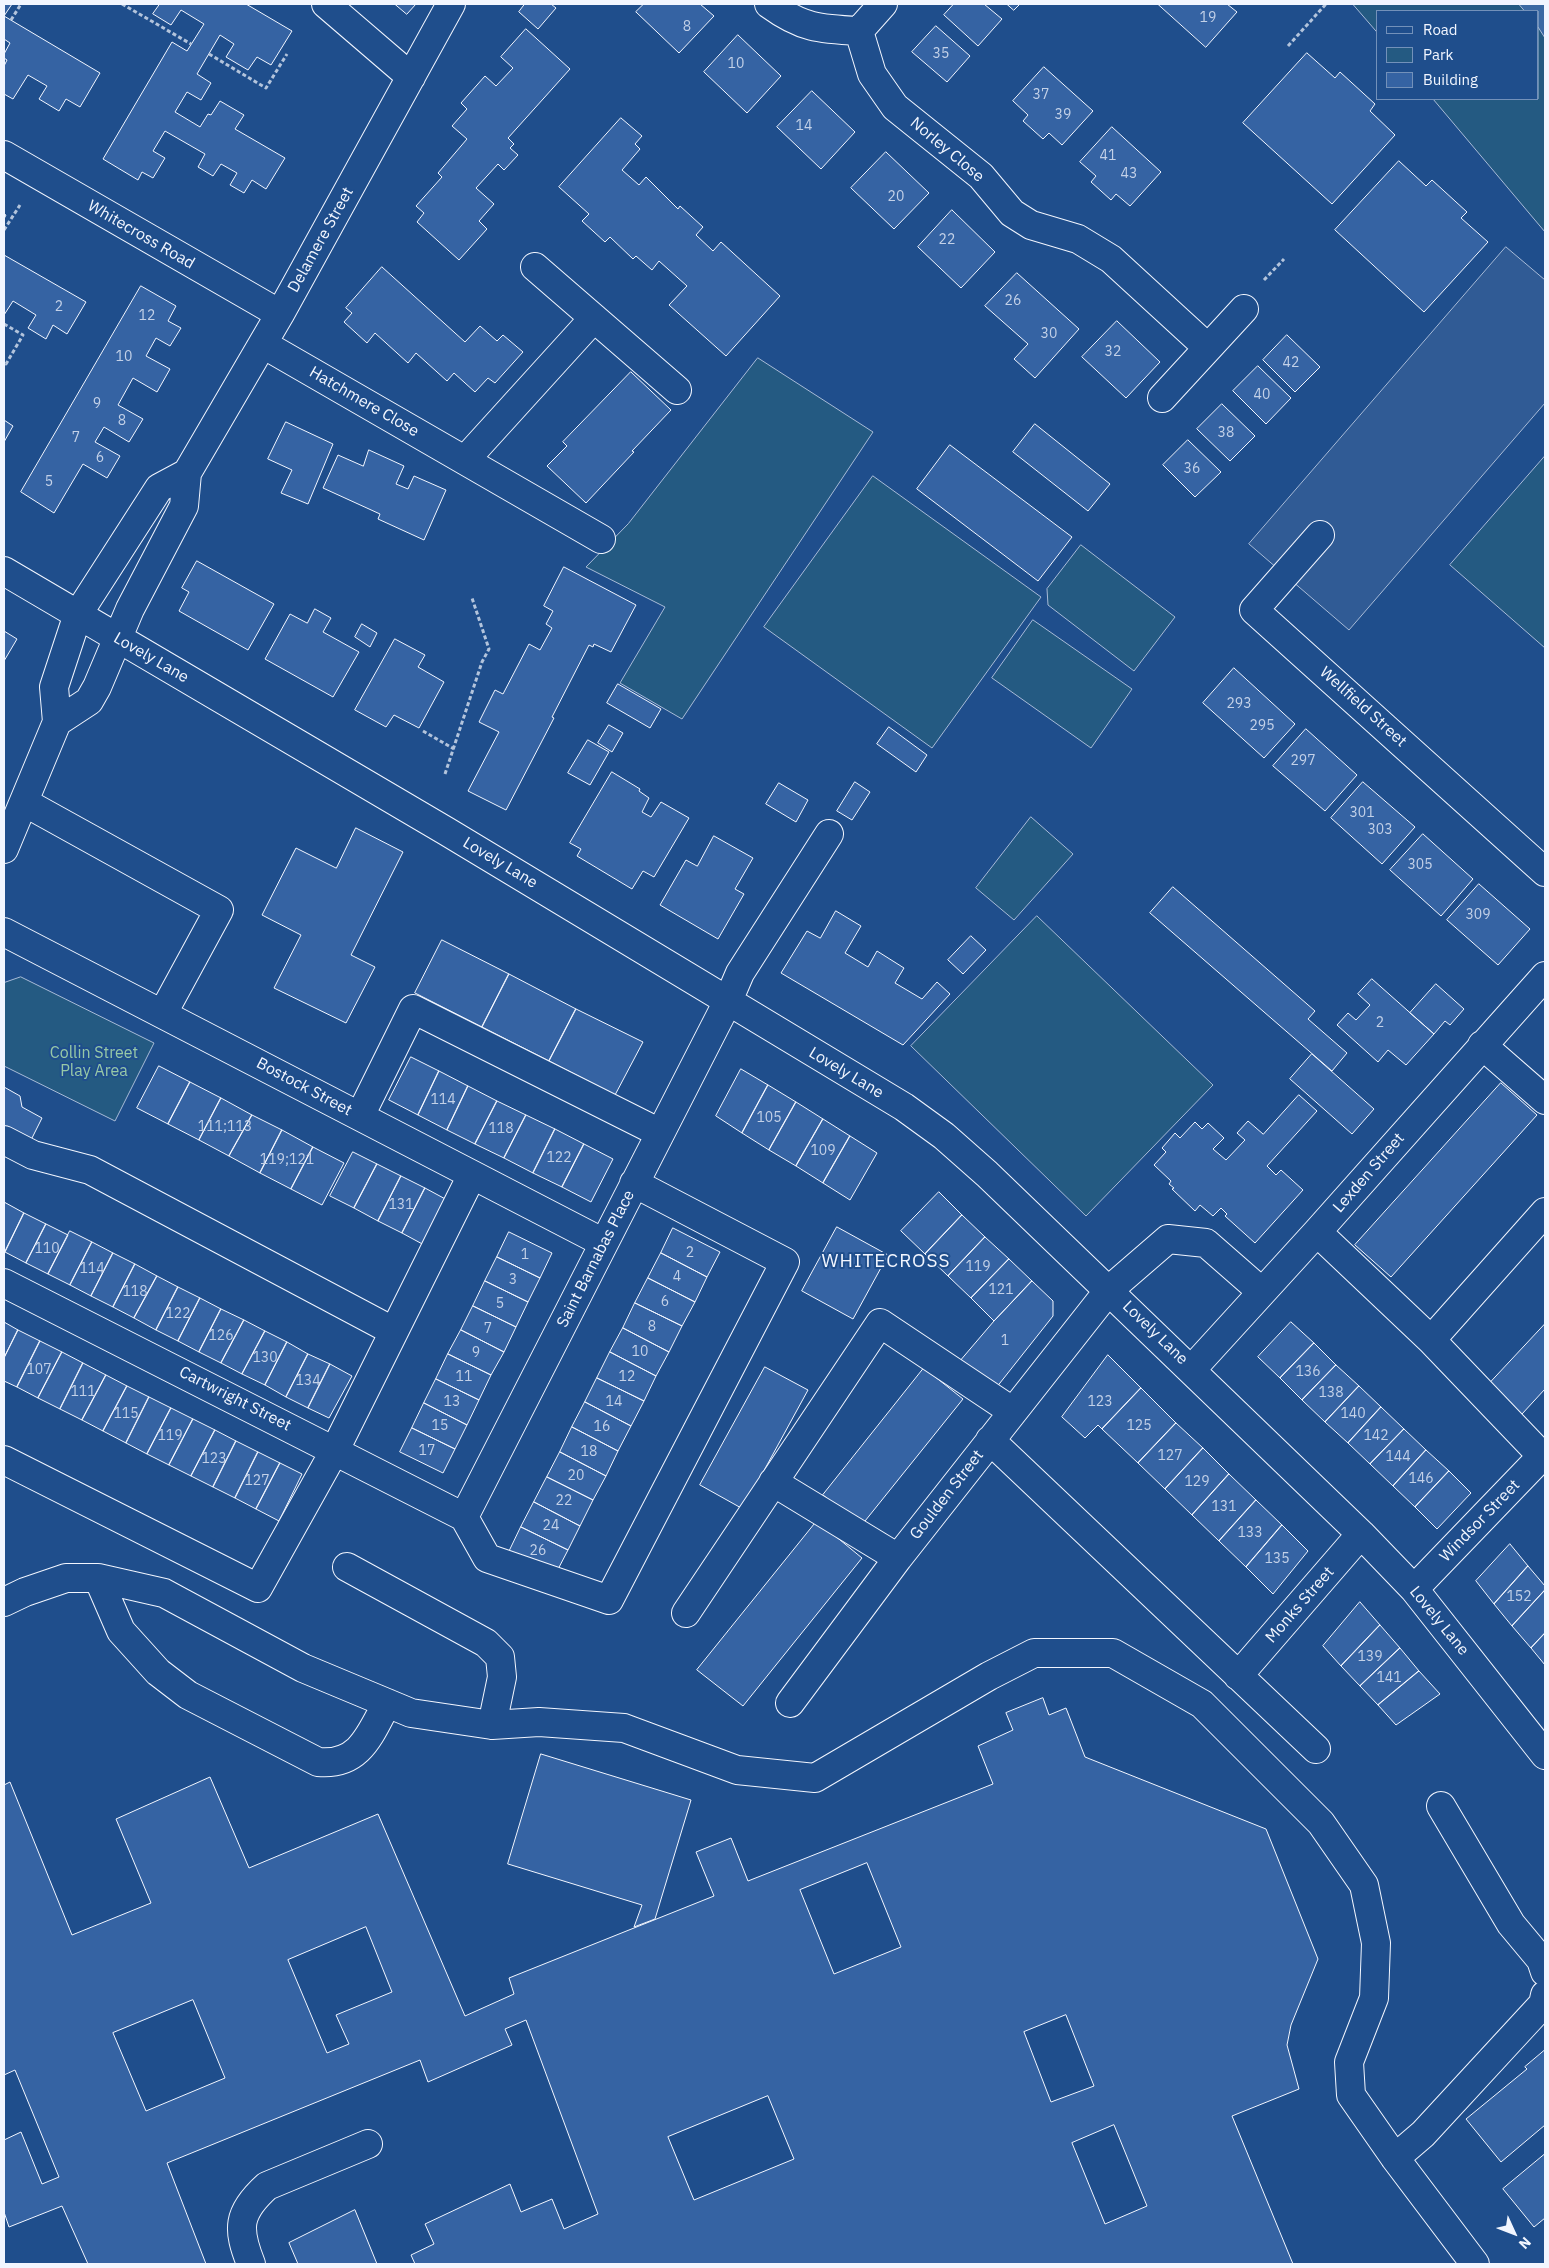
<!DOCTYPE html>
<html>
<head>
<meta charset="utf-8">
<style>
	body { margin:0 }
	#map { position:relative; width:1549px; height:2268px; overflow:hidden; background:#1f4e8c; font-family:"IBM Plex Sans",sans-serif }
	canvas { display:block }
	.frame { position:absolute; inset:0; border:5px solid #f2f6ff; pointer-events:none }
	.legend { position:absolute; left:1376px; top:10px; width:162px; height:90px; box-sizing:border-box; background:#1f4e8c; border:1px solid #7391ba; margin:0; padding:6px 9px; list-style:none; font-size:15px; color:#f2f6ff }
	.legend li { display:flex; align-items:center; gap:10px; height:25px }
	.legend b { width:25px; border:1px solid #7391ba }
	.north { position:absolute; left:1489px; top:2208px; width:50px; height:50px; -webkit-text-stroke:4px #1f4e8c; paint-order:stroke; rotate:133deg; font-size:14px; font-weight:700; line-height:20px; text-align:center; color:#f2f6ff }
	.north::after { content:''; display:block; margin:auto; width:18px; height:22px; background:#f2f6ff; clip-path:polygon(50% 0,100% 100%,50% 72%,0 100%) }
</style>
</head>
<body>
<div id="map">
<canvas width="1549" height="2268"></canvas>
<div class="frame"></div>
<ul class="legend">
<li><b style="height:6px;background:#1f4e8c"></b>Road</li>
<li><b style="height:14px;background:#245a82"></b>Park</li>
<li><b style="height:14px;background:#3563a3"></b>Building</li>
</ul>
<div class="north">N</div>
</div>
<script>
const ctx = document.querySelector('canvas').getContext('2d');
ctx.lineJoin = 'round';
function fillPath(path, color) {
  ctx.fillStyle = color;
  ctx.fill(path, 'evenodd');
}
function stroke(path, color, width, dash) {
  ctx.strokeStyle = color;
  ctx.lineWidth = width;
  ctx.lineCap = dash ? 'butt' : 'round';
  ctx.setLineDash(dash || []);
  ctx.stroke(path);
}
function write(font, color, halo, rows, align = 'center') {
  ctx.font = font + ' "IBM Plex Sans",sans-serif';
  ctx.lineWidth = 4;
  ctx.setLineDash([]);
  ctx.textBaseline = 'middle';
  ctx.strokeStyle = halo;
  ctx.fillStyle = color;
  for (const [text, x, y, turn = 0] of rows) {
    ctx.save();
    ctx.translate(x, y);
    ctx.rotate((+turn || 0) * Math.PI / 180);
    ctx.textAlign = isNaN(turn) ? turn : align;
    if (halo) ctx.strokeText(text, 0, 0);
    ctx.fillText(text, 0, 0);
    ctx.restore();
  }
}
const green = new Path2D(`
	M1353,4H1545V232L1433,99H1538V11H1378V33Z
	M758,358L873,432L682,719L620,683L665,607L586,567L628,524Z
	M1545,456V648L1450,565Z
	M873,476L1041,597L932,748L764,627Z
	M1081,545L1175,617L1134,671L1048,605L1047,589Z
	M1033,620L1132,689L1091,748L992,678Z
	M1031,817L1073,854L1014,920L976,888Z
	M1037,916L1213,1085L1086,1216L911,1046Z
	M21,977L154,1043L115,1121L4,1066V983Z`);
const parking = new Path2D(`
	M1506,247L1545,280V403L1349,630L1249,544Z`);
const water = new Path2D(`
	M1519,4H1545V38L1538,27V11H1525Z`);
const building = new Path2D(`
	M4,4H12L4,16L100,73L80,107L66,99L59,111L39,99L47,86L28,75L13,99L4,94V66L7,60L4,58V54L10,43L4,39Z
	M160,4H246L292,31L271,65L257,57L248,70L226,57L234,44L220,35L197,74L211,83L201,100L187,92L175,112L200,127L208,114L211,115L220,101L244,115L235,129L285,158L266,189L252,180L244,193L230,185L237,173L221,164L213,176L198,167L205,154L165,131L153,151L165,158L153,178L142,172L138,180L103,159L172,42L187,51L204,24L181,10L171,25L153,14Z
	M395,4H416L407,14Z
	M525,4H551L556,8L538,29L519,12Z
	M644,4H700L714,16L679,53L636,12Z
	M954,4H984L1002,19L978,46L944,15Z
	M1007,4H1020L1014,10Z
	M1158,4H1227L1237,12L1206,47Z
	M936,26L970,56L947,82L912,52Z
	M526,29L570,69L508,138L514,144L510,148L518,155L504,170L498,164L476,188L494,204L479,221L487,229L459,260L417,222L424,213L416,206L442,177L438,173L467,139L452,126L467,109L461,103L485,76L496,86L513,68L501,57Z
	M738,35L781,76L747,113L704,72Z
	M1307,53L1335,78L1340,72L1375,104L1370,111L1395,135L1332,204L1243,123Z
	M1044,67L1093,111L1062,145L1049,133L1043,139L1023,121L1028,115L1013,101Z
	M812,91L855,132L821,169L777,127Z
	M621,118L642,136L635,144L640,149L622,170L639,185L646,177L678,209L680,206L703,227L696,235L713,251L721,242L780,296L726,356L669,305L687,286L659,261L652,270L636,256L633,259L610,237L605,242L582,221L589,214L559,187Z
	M1112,127L1161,172L1130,206L1116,194L1111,200L1091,182L1096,176L1080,162Z
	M886,152L929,193L894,229L851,188Z
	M1399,161L1426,186L1432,180L1467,212L1461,218L1488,242L1424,312L1335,230Z
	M952,210L995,252L961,288L918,247Z
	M4,255L86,302L67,334L53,325L46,339L28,328L36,315L13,301L4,315Z
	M382,267L465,342L480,326L497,341L503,335L523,352L495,383L488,378L475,392L454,373L447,381L416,353L408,363L375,333L367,343L344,322L352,313L346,308Z
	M1017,273L1079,329L1035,378L1014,359L1028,344L985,306Z
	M141,286L176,306L168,321L181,328L170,346L156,338L146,356L170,369L157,392L133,378L118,405L143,419L129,442L104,427L95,442L120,456L107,478L83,464L54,513L21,492Z
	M1117,321L1160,362L1126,398L1082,357Z
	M1287,335L1320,367L1295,392L1263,360Z
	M1258,366L1291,398L1266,424L1233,391Z
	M631,372L671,410L632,451L634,452L586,503L547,466L567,446L563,442Z
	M1222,404L1255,436L1230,461L1197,429Z
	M4,420L13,426L4,442Z
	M286,422L333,444L308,504L281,493L292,470L268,459Z
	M1035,424L1110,484L1088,511L1013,452Z
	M1188,440L1221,472L1195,497L1163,465Z
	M950,445L1072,537L1038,581L917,489Z
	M369,450L404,466L396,484L408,489L414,476L446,490L424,540L378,519L380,514L323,488L338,455L363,466Z
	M197,561L274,604L248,650L179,611L189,592L182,588Z
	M564,567L636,605L611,652L594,644L593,647L589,645L552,717L554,718L506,810L468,791L499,732L479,722L495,690L503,694L529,644L540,650L552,628L546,624L553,611L544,606Z
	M315,609L331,618L323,632L359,652L333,697L265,659L290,614L307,623Z
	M362,624L377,633L370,647L355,637Z
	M4,631L17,639L4,661Z
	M395,639L425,655L418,667L444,682L419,728L394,715L386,727L355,710Z
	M1234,668L1295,724L1264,758L1203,703Z
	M618,684L661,709L650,728L607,703Z
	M609,725L623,733L612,752L598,743Z
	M889,727L927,755L916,772L877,744Z
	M1306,729L1357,775L1325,811L1273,766Z
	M588,740L609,752L590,785L568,773Z
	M612,772L640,789L639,791L649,798L642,812L651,817L661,802L689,818L654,877L643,871L632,889L577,856L581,849L570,843Z
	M855,782L870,792L852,820L837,811Z
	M1363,782L1415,827L1382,864L1331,818Z
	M779,783L808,800L796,822L766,804Z
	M356,828L403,852L351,955L375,967L346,1023L274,988L301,935L262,915L296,848L336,868Z
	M1423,834L1473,879L1441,916L1390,870Z
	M714,836L753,858L735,889L744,894L718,939L660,905L686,860L697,866Z
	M1479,884L1530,929L1498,965L1447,920Z
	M1173,887L1315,1011L1308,1019L1347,1053L1332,1071L1150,913Z
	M836,911L861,926L845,953L868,967L877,951L904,968L895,983L922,999L937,982L950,994L903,1045L781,973L807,931L820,938Z
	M971,936L986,950L963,974L948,960Z
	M442,940L509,974L482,1027L415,993Z
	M509,974L576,1009L549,1061L482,1027Z
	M1372,979L1434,1034L1406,1065L1388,1050L1378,1062L1337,1025L1348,1013L1356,1020L1370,1005L1358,994Z
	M1436,984L1464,1009L1450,1025L1445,1021L1434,1034L1410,1013Z
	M576,1009L643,1042L615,1095L549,1061Z
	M1312,1054L1374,1109L1352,1134L1290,1079Z
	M411,1057L439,1071L418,1115L389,1100Z
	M159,1066L190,1082L168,1124L137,1108Z
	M741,1069L768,1085L742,1133L716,1116Z
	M439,1071L468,1086L447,1130L418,1115Z
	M190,1082L221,1098L199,1140L168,1124Z
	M1501,1083L1537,1115L1391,1277L1355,1245Z
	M768,1085L796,1102L769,1150L742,1133Z
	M468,1086L497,1101L475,1144L447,1130Z
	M4,1087L20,1096L22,1107L42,1118L31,1140L4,1126Z
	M1299,1095L1317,1111L1267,1166L1276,1175L1281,1170L1303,1190L1255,1243L1225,1216L1227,1214L1221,1208L1213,1216L1200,1205L1195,1211L1172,1189L1174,1188L1169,1184L1171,1181L1154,1165L1166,1152L1162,1148L1175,1133L1180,1138L1195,1122L1202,1129L1208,1123L1224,1138L1213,1149L1226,1160L1245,1140L1237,1133L1248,1121L1263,1134Z
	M221,1098L252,1115L229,1156L199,1140Z
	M497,1101L526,1115L504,1158L475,1144Z
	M796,1102L823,1119L796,1166L769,1150Z
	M252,1115L282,1130L260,1173L229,1156Z
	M526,1115L555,1129L533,1173L504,1158Z
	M823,1119L850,1136L823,1183L796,1166Z
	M555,1129L584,1144L562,1187L533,1173Z
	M282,1130L313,1147L291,1189L260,1173Z
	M850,1136L877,1153L850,1200L823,1183Z
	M584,1144L613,1159L591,1202L562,1187Z
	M313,1147L344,1163L322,1205L291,1189Z
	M353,1152L377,1164L354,1208L330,1196Z
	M377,1164L401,1176L378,1221L354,1208Z
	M401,1176L425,1188L402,1233L378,1221Z
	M425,1188L449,1201L426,1246L402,1233Z
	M939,1192L962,1215L925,1254L901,1231Z
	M4,1202L24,1213L5,1252L4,1251Z
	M24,1213L46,1224L26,1263L5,1252Z
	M962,1215L985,1237L948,1276L925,1254Z
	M46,1224L68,1235L48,1274L26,1263Z
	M837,1227L888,1255L853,1319L802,1291Z
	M673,1228L720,1252L707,1277L661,1253Z
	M70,1231L92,1242L70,1285L48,1274Z
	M509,1232L552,1253L540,1278L497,1257Z
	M985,1237L1009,1259L971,1298L948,1276Z
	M92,1242L113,1253L91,1296L70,1285Z
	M113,1253L135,1264L113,1307L91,1296Z
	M661,1253L707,1277L695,1302L648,1278Z
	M497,1257L540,1278L528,1302L485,1281Z
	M1009,1259L1032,1281L994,1321L971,1298Z
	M135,1264L157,1276L134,1318L113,1307Z
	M157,1276L178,1287L156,1330L134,1318Z
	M648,1278L695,1302L682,1326L635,1303Z
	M485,1281L528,1302L516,1327L473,1306Z
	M1032,1281L1053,1301V1316L996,1388L959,1362L994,1321Z
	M178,1287L200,1298L178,1341L156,1330Z
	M200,1298L221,1309L199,1352L178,1341Z
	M635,1303L682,1326L669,1352L623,1328Z
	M473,1306L516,1327L504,1352L461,1330Z
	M221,1309L244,1320L221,1363L199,1352Z
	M244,1320L265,1331L242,1374L221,1363Z
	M4,1322L18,1330L4,1358Z
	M1291,1322L1314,1343L1280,1378L1258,1357Z
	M1545,1324V1389L1522,1414L1490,1383Z
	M623,1328L669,1352L656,1376L610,1352Z
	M18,1330L40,1341L17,1387L4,1381V1358Z
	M461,1330L504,1352L491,1375L448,1354Z
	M265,1331L287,1342L265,1385L242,1374Z
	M40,1341L62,1352L38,1398L17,1387Z
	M287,1342L308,1354L286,1397L265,1385Z
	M1314,1343L1336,1365L1302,1400L1280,1378Z
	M62,1352L83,1363L60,1409L38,1398Z
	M610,1352L656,1376L644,1401L597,1378Z
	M308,1354L330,1364L308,1408L286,1397Z
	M448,1354L491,1375L479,1400L436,1379Z
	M1108,1355L1141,1388L1102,1429L1098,1425L1085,1438L1062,1417Z
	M83,1363L106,1375L82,1420L60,1409Z
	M330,1364L352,1376L329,1418L308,1408Z
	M1336,1365L1359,1386L1325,1422L1302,1400Z
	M765,1367L808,1390L743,1509L700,1485Z
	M924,1368L963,1399L861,1526L823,1495Z
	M106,1375L127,1386L103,1431L82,1420Z
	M597,1378L644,1401L631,1426L585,1402Z
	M436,1379L479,1400L467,1425L424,1403Z
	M127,1386L149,1397L126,1443L103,1431Z
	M1359,1386L1381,1407L1348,1443L1325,1422Z
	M1141,1388L1176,1423L1138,1463L1102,1429Z
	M149,1397L171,1408L147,1454L126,1443Z
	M585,1402L631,1426L618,1451L572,1427Z
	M424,1403L467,1425L455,1449L412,1428Z
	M1381,1407L1404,1429L1370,1464L1348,1443Z
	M171,1408L193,1419L169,1465L147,1454Z
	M193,1419L215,1430L191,1476L169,1465Z
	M1176,1423L1203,1448L1165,1489L1138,1463Z
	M572,1427L618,1451L606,1476L560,1452Z
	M412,1428L455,1449L443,1473L400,1452Z
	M1404,1429L1426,1450L1393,1486L1370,1464Z
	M215,1430L236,1441L213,1487L191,1476Z
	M236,1441L258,1452L235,1498L213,1487Z
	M1203,1448L1229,1474L1192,1515L1165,1489Z
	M1426,1450L1449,1471L1415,1507L1393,1486Z
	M258,1452L280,1463L256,1509L235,1498Z
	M560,1452L606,1476L593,1500L547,1477Z
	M280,1463L302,1474L279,1521L256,1509Z
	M1449,1471L1471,1493L1437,1529L1415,1507Z
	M1229,1474L1256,1500L1219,1541L1192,1515Z
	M547,1477L593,1500L580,1526L534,1502Z
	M1256,1500L1282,1525L1246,1567L1219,1541Z
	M534,1502L580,1526L568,1550L521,1527Z
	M817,1521L862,1558L743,1706L697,1670Z
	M1282,1525L1308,1551L1273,1594L1246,1567Z
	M521,1527L568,1550L555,1575L509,1552Z
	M1510,1544L1528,1566L1494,1604L1476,1581Z
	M1528,1566L1545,1586V1590L1512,1626L1494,1604Z
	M1545,1590V1633L1531,1648L1512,1626Z
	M1360,1602L1380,1625L1341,1666L1323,1646Z
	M1380,1625L1400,1648L1360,1686L1341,1666Z
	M1545,1633V1665L1531,1648Z
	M1400,1648L1419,1671L1378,1705L1360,1686Z
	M1419,1671L1440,1694L1396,1725L1378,1705Z
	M1043,1698L1049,1715L1066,1708L1085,1757L1266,1829L1318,1959L1291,2025L1287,2045L1299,2089L1232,2116L1293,2264H415L411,2255L434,2244L425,2224L510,2184L521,2212L552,2199L564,2229L598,2214L526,2020L505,2029L512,2045L428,2082L420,2060L167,2163L206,2264H88L62,2206L9,2227L4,2212V2140L21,2132L42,2184L59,2177L15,2070L4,2075V1785L10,1782L72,1935L151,1903L116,1819L210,1777L249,1868L378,1814L465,2016L514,1994L509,1978L714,1896L696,1852L731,1838L748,1881L993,1784L978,1746L1013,1730L1006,1713ZM867,1863L901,1947L834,1974L800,1890ZM366,1927L392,1992L336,2015L349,2044L327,2053L288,1960ZM193,2000L225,2078L146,2111L113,2033ZM1066,2015L1094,2086L1051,2102L1024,2032ZM768,2096L794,2159L694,2200L668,2137ZM1114,2125L1147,2206L1105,2224L1072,2143Z
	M541,1754L691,1800L655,1919L634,1927L642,1905L508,1864Z
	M1545,2050V2125L1501,2162L1466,2119L1527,2069L1525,2067Z
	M1545,2154V2218L1534,2227L1503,2189Z
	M355,2210L377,2264H298L289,2243Z`);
const path = new Path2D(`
	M122,4L191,44
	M11,20L21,4
	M1288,46L1326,4
	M209,54L266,88L287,54
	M4,230L20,205
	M1264,280L1284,259
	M4,324L23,335L6,364L4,362
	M423,731L454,749
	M445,774L482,662L489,649L472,598`);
const minor = new Path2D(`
	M326,4L411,77
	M769,4C802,28 819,29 859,31L872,74L895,107L981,176L1012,213L1031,225L1078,239L1111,259L1208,348
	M859,31L883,4
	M4,155L280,314
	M535,267L677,390
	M263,344L601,539
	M1162,398L1244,309
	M465,460L594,318
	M1320,535L1254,610L1545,872
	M4,571L446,831L904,1107L944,1136L987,1174L1361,1534L1414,1589L1545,1755
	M57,722L89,701L97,687L130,609L184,506L187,473L280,314L451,4
	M24,802L219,910L163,1013
	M4,849L57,722L54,687L78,614L159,488L187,473
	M4,932L604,1243
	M1482,1045L1545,1100
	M360,1116L413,1009L660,1133
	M4,1140L33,1155L90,1170L393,1331
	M1317,1232L1431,1340L1545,1459
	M4,1283L464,1517
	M1431,1340L1545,1212
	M1192,1369L1317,1232L1545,976
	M990,1440L1316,1749
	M4,1460L258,1588L335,1450L472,1175
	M773,1482L898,1558
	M464,1517L728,1001L740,973L829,834
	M464,1517L487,1558L609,1600L785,1262L634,1183
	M347,1567L486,1643L500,1657L502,1677L492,1725
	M98,1578L121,1631L158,1672L188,1695L318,1762C360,1766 370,1734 387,1703
	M1414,1589L1545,1453
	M4,1602L25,1592L66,1578H98L164,1593L303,1668L411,1713L492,1725L539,1722L624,1728L737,1770L815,1778L989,1676L1034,1653H1113L1202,1704L1321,1823L1364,1885L1376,1943L1374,1998L1349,2062L1351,2095L1395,2158L1475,2264
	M686,1613L880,1323L1012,1411
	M1238,1676L1361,1534
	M790,1703L898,1558L1109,1290L1168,1239L1206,1243L1262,1292
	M1441,1806L1511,1924L1541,1960L1545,1972
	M1395,2158L1423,2134L1543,2004L1545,1995
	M251,2264C237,2229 237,2213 267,2186L368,2144`);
const fence = new Path2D(`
	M4,214L6,215L4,219`);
const numberNames = [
	["19",1208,18],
	["8",687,27],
	["35",941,54],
	["10",736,64],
	["37",1041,95],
	["39",1063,115],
	["14",804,126],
	["41",1108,156],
	["43",1129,174],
	["20",896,197],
	["22",947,240],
	["26",1013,301],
	["2",59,307],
	["12",147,316],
	["30",1049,334],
	["32",1113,352],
	["10",124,357],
	["42",1291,363],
	["40",1262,395],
	["9",97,404],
	["8",122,421],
	["38",1226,433],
	["7",76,438],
	["6",100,458],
	["36",1192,469],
	["5",49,482],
	["293",1239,704],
	["295",1262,726],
	["297",1303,761],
	["301",1362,813],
	["303",1380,830],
	["305",1420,865],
	["309",1478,915],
	["2",1380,1023],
	["114",443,1100],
	["105",769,1118],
	["111;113",225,1127],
	["118",501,1129],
	["109",823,1151],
	["122",559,1158],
	["119;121",287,1160],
	["131",401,1205],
	["110",47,1249],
	["2",690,1253],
	["1",525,1255],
	["119",978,1267],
	["114",92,1269],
	["4",677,1277],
	["3",513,1280],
	["121",1001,1290],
	["118",135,1292],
	["6",665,1302],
	["5",500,1304],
	["122",178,1314],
	["8",652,1327],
	["7",488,1329],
	["126",221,1336],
	["1",1005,1341],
	["10",640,1352],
	["9",476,1353],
	["130",265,1358],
	["107",39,1370],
	["136",1308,1372],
	["11",464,1377],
	["12",627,1377],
	["134",308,1381],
	["111",83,1392],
	["138",1331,1393],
	["13",452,1402],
	["14",614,1402],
	["123",1100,1402],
	["115",126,1414],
	["140",1353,1414],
	["15",440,1426],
	["125",1139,1426],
	["16",602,1427],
	["119",170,1436],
	["142",1376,1436],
	["17",427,1451],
	["18",589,1452],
	["127",1170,1456],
	["144",1398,1457],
	["123",214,1459],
	["20",576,1476],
	["146",1421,1479],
	["127",257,1481],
	["129",1197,1482],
	["22",564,1501],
	["131",1224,1507],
	["24",551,1526],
	["133",1250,1533],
	["26",538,1551],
	["135",1277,1559],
	["152",1519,1597],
	["139",1370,1657],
	["141",1389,1678]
];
const streetNames = [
	["Norley Close",947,150,40],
	["Whitecross Road",141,235,30],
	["Delamere Street",321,240,-61],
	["Hatchmere Close",364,402,30],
	["Lovely Lane",151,658,30],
	["Wellfield Street",1363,707,42],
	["Lovely Lane",500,863,31],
	["Lovely Lane",846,1073,31],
	["Bostock Street",304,1087,28],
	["Lexden Street",1369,1173,-49],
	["Saint Barnabas Place",596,1259,-63],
	["Lovely Lane",1155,1333,44],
	["Cartwright Street",235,1399,27],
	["Goulden Street",947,1495,-52],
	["Windsor Street",1480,1521,-46],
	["Monks Street",1300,1605,-49],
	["Lovely Lane",1439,1621,51]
];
const parkNames = [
	["Collin Street",94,1053],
	["Play Area",94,1071]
];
const quarterNames = [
	["WHITECROSS",886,1262]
];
fillPath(green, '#245a82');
stroke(green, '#a8bbd7', 1);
fillPath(parking, '#305b95');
stroke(parking, '#a8bbd7', 1);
fillPath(water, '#3b69a3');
stroke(water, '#a8bbd7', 1);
fillPath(building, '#3563a3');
stroke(building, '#f2f6ff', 1);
stroke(minor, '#f2f6ff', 30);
stroke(path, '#b3c4dc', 3, [4, 2.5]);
stroke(minor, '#1f4e8c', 28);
stroke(fence, '#f2f6ff', 1, [6, 2.5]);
write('14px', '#c3d1e8', null, numberNames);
write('16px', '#f2f6ff', '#1f4e8c', streetNames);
write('16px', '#97c8a6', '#1f4e8c', parkNames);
ctx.letterSpacing = '1px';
write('19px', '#f2f6ff', '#1f4e8c', quarterNames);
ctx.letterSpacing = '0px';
</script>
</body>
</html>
